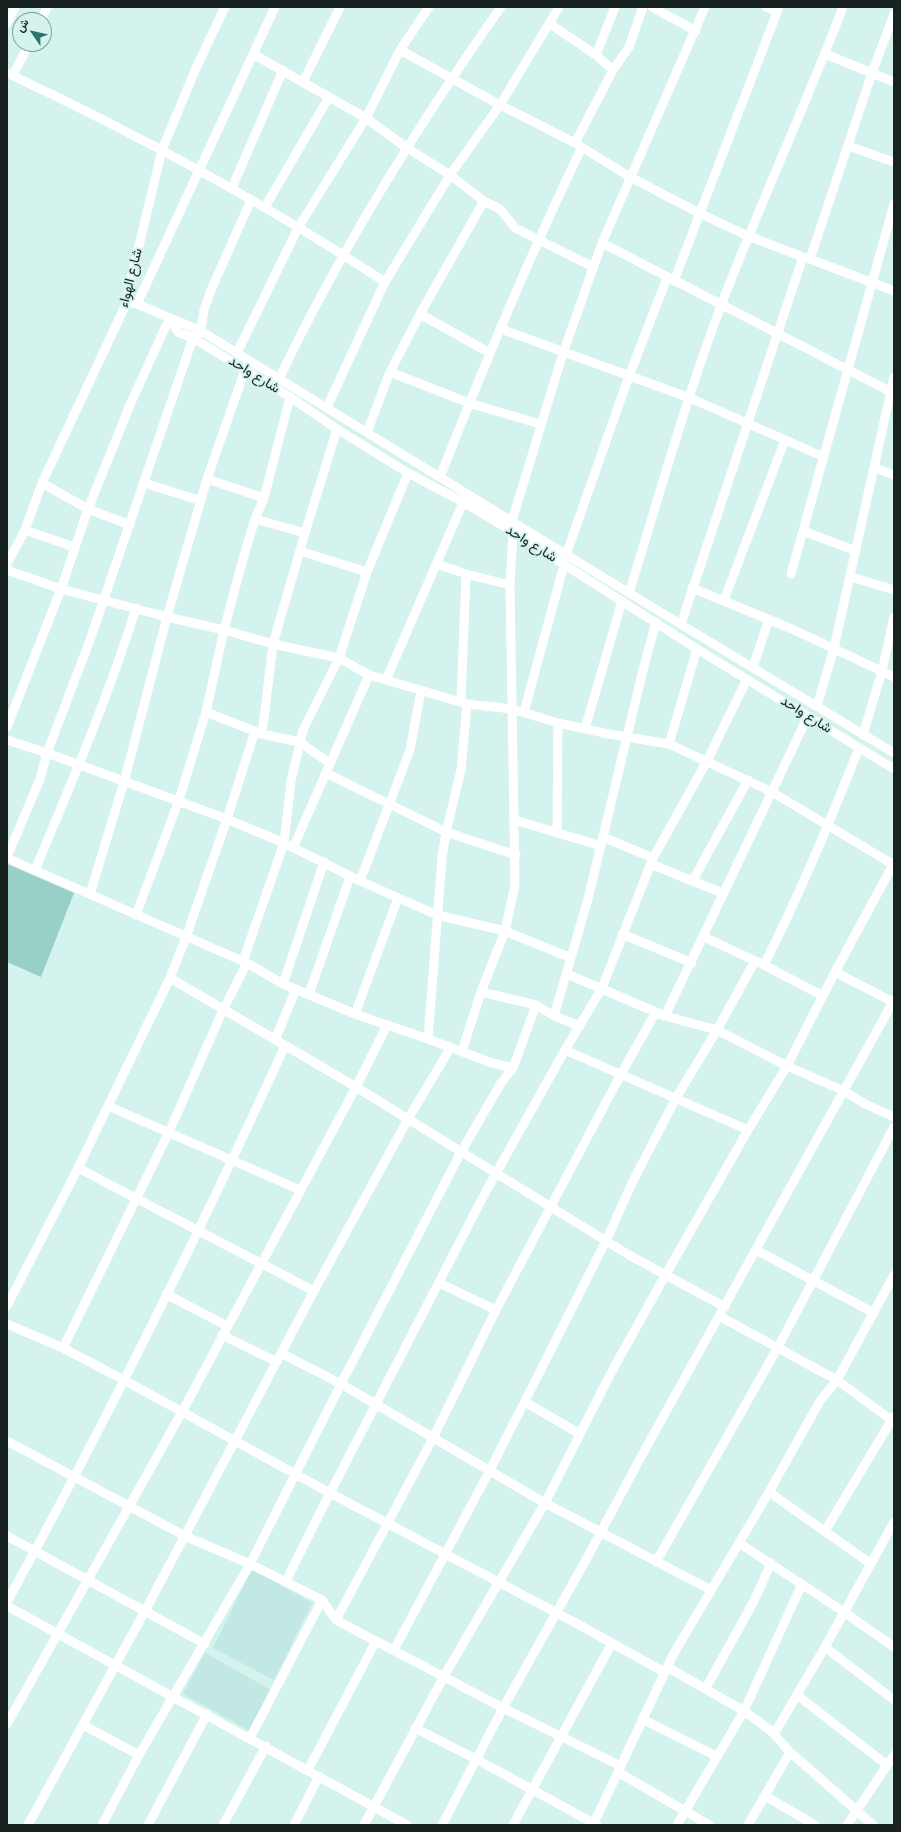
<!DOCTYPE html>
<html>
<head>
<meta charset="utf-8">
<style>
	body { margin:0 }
	#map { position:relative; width:901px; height:1832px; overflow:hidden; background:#d4f2ee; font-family:Signika,Vazirmatn,sans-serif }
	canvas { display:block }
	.frame { position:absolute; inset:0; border:8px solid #182321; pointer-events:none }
	.north { position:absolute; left:12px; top:12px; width:40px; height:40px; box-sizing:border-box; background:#d4f2ee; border:1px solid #899f9c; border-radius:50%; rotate:304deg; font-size:11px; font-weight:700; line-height:16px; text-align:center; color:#182321 }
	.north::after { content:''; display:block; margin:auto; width:14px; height:18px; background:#2b736b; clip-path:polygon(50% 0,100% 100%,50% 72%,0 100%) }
</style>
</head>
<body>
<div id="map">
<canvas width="901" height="1832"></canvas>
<div class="frame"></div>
<div class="north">ش</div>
</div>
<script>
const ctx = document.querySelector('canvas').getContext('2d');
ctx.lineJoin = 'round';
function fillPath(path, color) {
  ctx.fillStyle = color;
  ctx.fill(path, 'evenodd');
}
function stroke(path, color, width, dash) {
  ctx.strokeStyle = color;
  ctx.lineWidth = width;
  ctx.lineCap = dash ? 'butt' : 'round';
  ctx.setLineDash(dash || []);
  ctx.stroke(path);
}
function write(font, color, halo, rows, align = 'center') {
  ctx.font = font + ' Signika,Vazirmatn,sans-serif';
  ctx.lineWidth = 4;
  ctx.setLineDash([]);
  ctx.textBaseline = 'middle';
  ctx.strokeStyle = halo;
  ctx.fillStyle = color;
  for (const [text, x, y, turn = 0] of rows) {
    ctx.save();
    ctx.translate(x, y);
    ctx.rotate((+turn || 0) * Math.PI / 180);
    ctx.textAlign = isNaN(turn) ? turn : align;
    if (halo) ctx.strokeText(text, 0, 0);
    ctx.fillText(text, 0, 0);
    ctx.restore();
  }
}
const built = new Path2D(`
	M252,1569L312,1603L274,1680L213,1648Z
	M205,1653L271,1690L249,1730L183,1694Z`);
const green = new Path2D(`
	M7,864L74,893L41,977L7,962Z`);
const minor = new Path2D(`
	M652,7L696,31
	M766,7L777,11
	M41,20L47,7
	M7,23L15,7
	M550,24L596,55L613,70
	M400,50L500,105L575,143L630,177L701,214L748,236L803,257
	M253,54L366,118L407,148L450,175L484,201L500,209L515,228L593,267
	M825,54L894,82
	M596,55L615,7
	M7,73C137,134 265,203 385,282
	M13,75L29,44
	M303,82L340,7
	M575,143L613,70L629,47L643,7
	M848,146L894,162
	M232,188L283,70
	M265,207L329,97
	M602,243L891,392
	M810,259L894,291
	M674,281L779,7
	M127,302L137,304L201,331L629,593L894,753
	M137,304L275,7
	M420,314L490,353
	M169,319L178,332L193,338L290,397L337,429L408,473L463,502L513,532L697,649L894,769
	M501,329L690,398L824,457
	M237,353L298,228L366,118L400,50L429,7
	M390,372L469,403L540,424
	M279,379C341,249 418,125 501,7
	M327,407L385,282L450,175L500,105L559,7
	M367,432L390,372L420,314L484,201
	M875,468L894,475
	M440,477C484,365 530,255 582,147
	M207,479L264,498
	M42,483L88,509L130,525
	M144,483L201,501
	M255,519L305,533
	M512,521L563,353L602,243L705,7
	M25,530L74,547
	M803,531L856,551
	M300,551L367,572
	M566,555L629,376L667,278
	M7,564L25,530L42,483L127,302L130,283L162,150L196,68L225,7
	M437,564L466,574L510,585
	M7,570L61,589L167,617L224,630L273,644L339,658L369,675L467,704L512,709L558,723L609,734L669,744L772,792L894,865
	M791,574L894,204
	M851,577L894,590
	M692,588L792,629L894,677
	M629,593C659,497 686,398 722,303C760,204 805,107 843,7
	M724,600L785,440
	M681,624L803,257L810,259L872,73L894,14
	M753,667L769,619
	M386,680L465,498
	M461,702L466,574
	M817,706L834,648L894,377
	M206,712L262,734L299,742L330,763
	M524,712L564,565
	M7,727L61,589L88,509L130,405L169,319
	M585,729L622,601
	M262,734L273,644L305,533L337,429
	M863,735L882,671L894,617
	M7,740L47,753L227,819L284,843L360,881L437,915L505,931L571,958
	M669,744L697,649
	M326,773L446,832L516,855
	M515,820L601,846
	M557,833L558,723
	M603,837L653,858
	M293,848L369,675
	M7,857L40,779L47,753L90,640L193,338L201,331L204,310L211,290L251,200
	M7,858L247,963L283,984L355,1014L428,1039L492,1063L513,1068
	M651,864L722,893
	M35,870C71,784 108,698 136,608
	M693,880L748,780
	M360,881L410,750L421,691
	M90,894L124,782L167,617L207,479L245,370
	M136,915L179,800L206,712L224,630L241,566L255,519L264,498L290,397
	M622,934L692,963
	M704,937L764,965L823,996
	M243,961L284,843L291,781L303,730L339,658L367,572L408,473
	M764,965C800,894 830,822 859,748
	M835,972L893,1002
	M567,974L665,1016L717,1030L787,1066L844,1091L865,1104L894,1117
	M170,978L356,1087L629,1255L725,1307
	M283,984L324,862
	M481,992L536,1005L554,1016L580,1026
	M309,994L350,877
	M355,1014L398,898
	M554,1016L588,899L643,670L656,622
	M665,1016L808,716
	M428,1039L442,858L446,832L461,770L467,704
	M275,1040L296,989
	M565,1050L748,1130
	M462,1051L481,992L505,931L515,885L510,585L513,532
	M108,1106L300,1190
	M78,1168L314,1291
	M756,1250L874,1313
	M439,1283L496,1310
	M166,1294L227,1326
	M7,1306L78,1168L170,978L186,937L227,819L255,731
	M719,1316L837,1380L894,1422
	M7,1324L63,1348L124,1380L330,1493L574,1622L664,1672
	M222,1335L277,1362
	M63,1348L169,1132L223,1010L247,963
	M281,1353L341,1384L545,1503L711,1590
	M525,1402L580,1434
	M7,1441L185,1536L250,1564L322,1600L336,1620L503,1708L621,1766
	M769,1492L871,1564
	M825,1531L894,1416
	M7,1536L205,1644
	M739,1543L844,1612L894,1647
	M656,1562L777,1349L894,1127
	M286,1581L330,1493L485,1193L565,1050L602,988L653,858L707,761L747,679
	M7,1602C107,1420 199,1234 285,1046
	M7,1606L407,1825
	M336,1620L433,1438L496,1310L621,1074L656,1012
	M825,1647L894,1700
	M394,1650L490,1470L606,1241L632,1183L676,1098L717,1030L755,961
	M667,1667L744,1711L770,1730L790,1752L873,1825
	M706,1688L755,1599L771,1563
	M797,1695L887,1765
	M642,1719L716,1756
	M7,1724L182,1412L356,1087L387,1025
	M83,1725L139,1755
	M415,1728L476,1759L597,1825
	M774,1734L825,1647L894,1522
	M250,1738L322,1600
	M308,1770L376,1641
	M618,1772L709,1825
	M765,1796L815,1825
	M28,1825L145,1611L314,1291L408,1119L451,1047
	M102,1825L139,1755L250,1564L341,1384L461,1152L501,1083L513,1068L536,1005
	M148,1825L207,1714
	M223,1825L266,1746
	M294,1825L319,1776
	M364,1825L443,1678L545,1503L612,1371L666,1274L748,1130L787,1066L835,972L894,863
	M442,1825L503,1708L587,1558L642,1455L894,1000
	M513,1825L612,1643
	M593,1825L673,1655L769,1492L820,1401L837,1380L894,1275
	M677,1825L744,1711L802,1584
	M748,1825L790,1752
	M847,1825L894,1755`);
const streetNames = [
	["شارع الهواء",131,278,-76],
	["شارع واحد",254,375,32],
	["شارع واحد",531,544,32],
	["شارع واحد",806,715,32]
];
fillPath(built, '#c1e8e2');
fillPath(green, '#98d0c8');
stroke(minor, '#fff', 9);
write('14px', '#182321', '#d4f2ee', streetNames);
</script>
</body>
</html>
